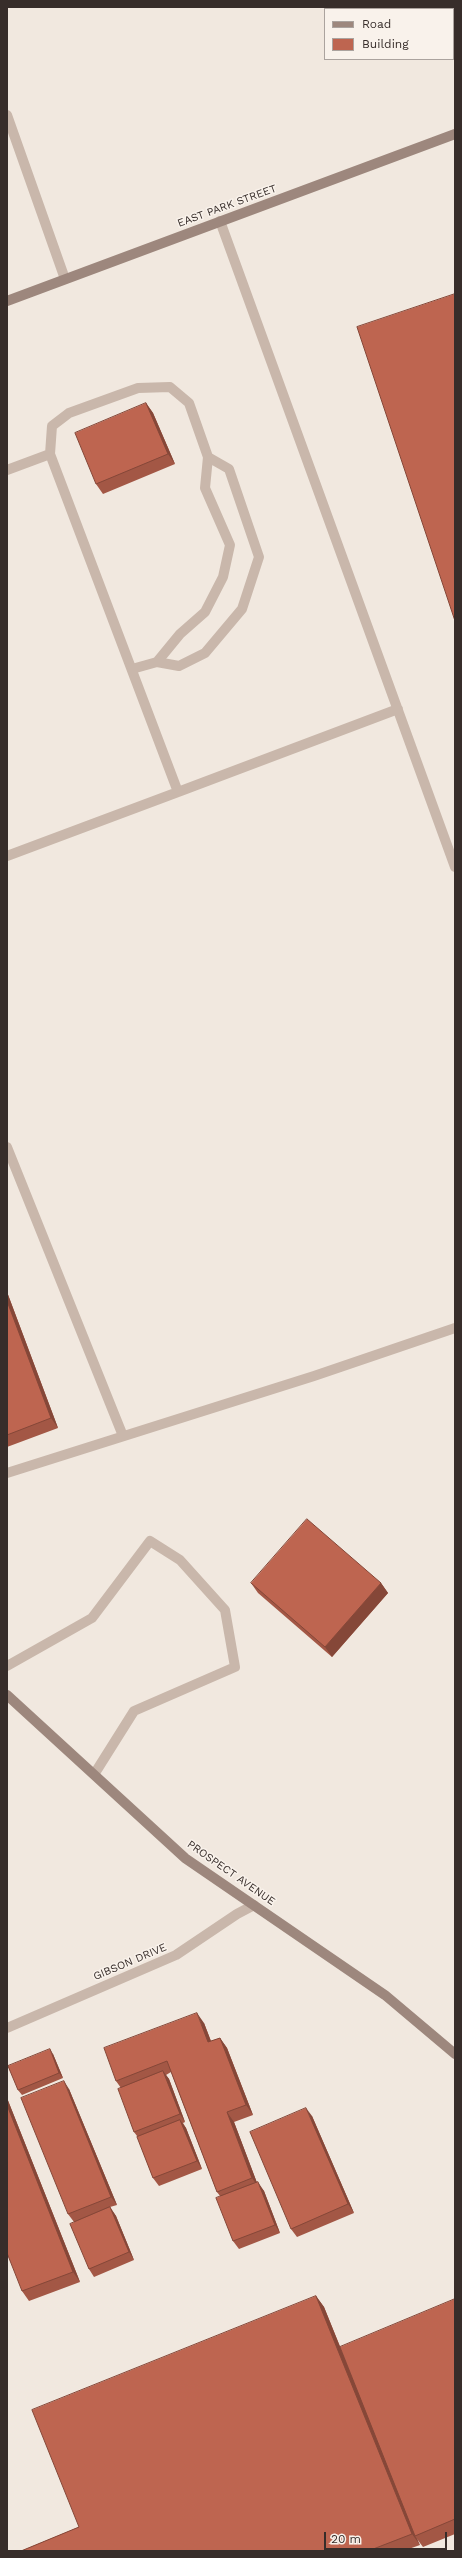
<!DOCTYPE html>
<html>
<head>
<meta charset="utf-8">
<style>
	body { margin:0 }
	#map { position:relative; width:462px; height:2558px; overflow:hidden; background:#f1e8df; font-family:"Work Sans",sans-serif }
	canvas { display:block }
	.frame { position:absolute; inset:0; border:8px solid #372d2a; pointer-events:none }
	.legend { position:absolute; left:324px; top:8px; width:130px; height:52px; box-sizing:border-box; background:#f9f2eb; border:1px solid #aba39e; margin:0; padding:5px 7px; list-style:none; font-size:12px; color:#372d2a }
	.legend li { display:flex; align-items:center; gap:8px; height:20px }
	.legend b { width:20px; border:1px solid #aba39e }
	.scale { position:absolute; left:324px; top:2532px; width:123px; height:18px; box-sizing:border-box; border:2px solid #372d2a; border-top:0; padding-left:5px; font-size:12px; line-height:14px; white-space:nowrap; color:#372d2a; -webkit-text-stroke:3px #f9f2eb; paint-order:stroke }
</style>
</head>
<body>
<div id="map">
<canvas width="462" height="2558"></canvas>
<div class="frame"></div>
<ul class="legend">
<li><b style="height:5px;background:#9d877d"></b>Road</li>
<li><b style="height:11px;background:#be6550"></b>Building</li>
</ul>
<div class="scale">20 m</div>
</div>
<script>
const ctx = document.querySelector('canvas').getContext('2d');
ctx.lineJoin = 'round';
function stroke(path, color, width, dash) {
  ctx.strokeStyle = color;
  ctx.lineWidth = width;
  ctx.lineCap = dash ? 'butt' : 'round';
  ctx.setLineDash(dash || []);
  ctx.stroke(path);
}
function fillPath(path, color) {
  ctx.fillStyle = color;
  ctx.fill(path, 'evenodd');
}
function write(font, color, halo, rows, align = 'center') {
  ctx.font = font + ' "Work Sans",sans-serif';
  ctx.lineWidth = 3;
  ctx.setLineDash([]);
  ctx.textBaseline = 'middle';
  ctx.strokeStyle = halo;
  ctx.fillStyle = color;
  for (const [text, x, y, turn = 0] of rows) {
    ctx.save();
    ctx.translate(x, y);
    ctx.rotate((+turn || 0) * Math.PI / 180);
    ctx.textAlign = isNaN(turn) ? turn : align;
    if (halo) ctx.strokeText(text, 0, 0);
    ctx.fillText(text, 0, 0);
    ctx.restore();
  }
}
const lane = new Path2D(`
	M7,115L65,279
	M220,221L455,867
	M50,454L52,426L69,413L138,388L170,387L189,403L208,457L205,488L230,545L223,577L205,612L180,634L157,662L132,669
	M7,470L50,454L178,792L398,709
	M157,662L179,666L205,653L242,609L259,557L229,469L208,457
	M7,856L178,792
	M7,1147L123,1436
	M7,1473L314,1376L455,1328
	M7,1666L92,1618L150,1541L180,1560L225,1610L235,1667L134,1711L95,1773`);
const street = new Path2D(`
	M7,2028L176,1955L237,1914L254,1905`);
const secondary = new Path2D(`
	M7,301L455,134
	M7,1695L185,1858L385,1995L455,2054`);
const wall = new Path2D(`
	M146,403L153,413L175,464L103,494L96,484Z
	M7,1292L58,1428L7,1447Z
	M251,1583H381L388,1593L332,1657L258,1593Z
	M204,2023L211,2041L220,2038L227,2048L253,2115L234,2122L257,2183L264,2191L280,2233L239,2249L233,2241L220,2196L217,2192L171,2072L166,2075L169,2079L185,2122L183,2123L186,2128L202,2169L159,2186L153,2178L137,2136L134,2132L121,2088L116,2081Z
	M53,2054L63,2078L22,2095L18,2090Z
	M69,2089L117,2205L110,2207L116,2216L134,2260L94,2277L89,2269L74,2222L68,2214Z
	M7,2098L80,2282L29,2301L22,2291Z
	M312,2116L354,2213L297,2237L291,2229Z
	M316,2296L324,2307L359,2393L455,2299V2534L423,2547L417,2539L420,2545L403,2551H21L79,2527Z`);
const shadedWall = new Path2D(`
	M146,403L153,413L175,464L168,454Z
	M7,1292L58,1428L51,1418L7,1301Z
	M381,1583L388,1593L332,1657L325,1647Z
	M197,2013L204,2023L215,2052L208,2042Z
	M220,2038L227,2048L253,2115L246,2105Z
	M50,2049L53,2054L63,2078L59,2073Z
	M163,2071L169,2079L185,2122L180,2114Z
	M64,2081L69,2089L117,2205L111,2197Z
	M7,2098L80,2282L73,2272L7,2105Z
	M306,2108L312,2116L354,2213L348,2204Z
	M227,2112L234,2122L259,2188L252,2178Z
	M180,2120L186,2128L202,2169L197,2161Z
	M258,2182L264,2191L280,2233L275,2225Z
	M110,2207L116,2216L134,2260L129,2252Z
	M316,2296L324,2307L416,2536H415L417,2539L420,2545L412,2534Z`);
const building = new Path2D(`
	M455,294V621L357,327Z
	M146,403L168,454L96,484L75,433Z
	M7,1301L51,1418L7,1435Z
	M307,1519L381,1583L325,1647L251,1583Z
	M197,2013L208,2042L220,2038L246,2105L227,2112L252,2178L217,2192L167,2061L116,2081L104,2048Z
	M50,2049L59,2073L18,2090L8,2066Z
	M163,2071L180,2114L134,2132L118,2089Z
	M64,2081L111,2197L68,2214L21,2098Z
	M7,2105L73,2272L22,2291L7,2253Z
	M306,2108L348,2204L291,2229L250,2132Z
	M180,2120L197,2161L153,2178L137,2137Z
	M258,2182L275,2225L233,2241L216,2198Z
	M110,2207L129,2252L89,2269L70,2224Z
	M316,2296L412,2534L368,2551H21L79,2527L32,2410Z
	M455,2299V2519L415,2536L340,2347Z`);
const streetNames = [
	["EAST PARK STREET",227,206,-20],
	["PROSPECT AVENUE",231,1873,35],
	["GIBSON DRIVE",130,1962,-23]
];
stroke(lane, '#c9b7ab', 10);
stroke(street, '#c9b7ab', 10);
stroke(secondary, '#9d877d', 10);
fillPath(wall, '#a35745');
fillPath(shadedWall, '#854738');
fillPath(building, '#be6550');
stroke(building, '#854738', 1);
write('11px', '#372d2a', '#f9f2eb', streetNames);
</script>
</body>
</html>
